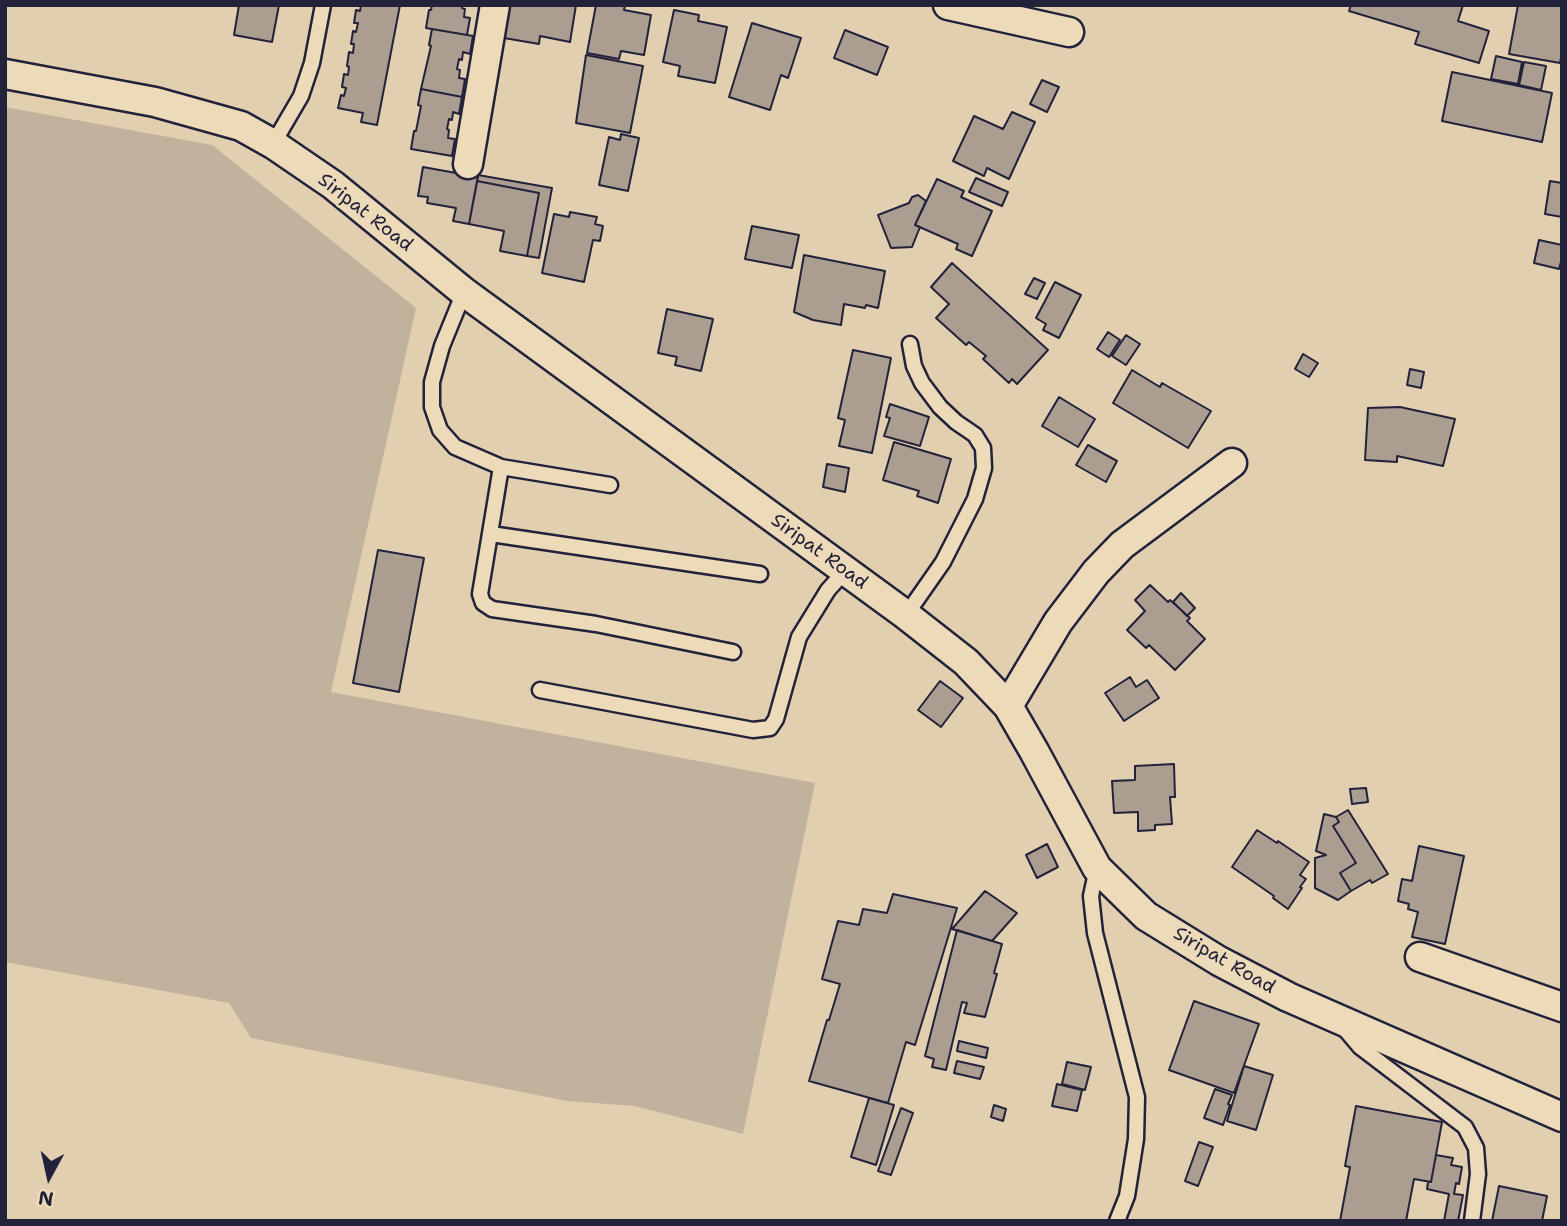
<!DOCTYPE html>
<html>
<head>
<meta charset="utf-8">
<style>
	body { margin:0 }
	#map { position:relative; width:1567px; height:1226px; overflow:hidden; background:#e1cfb0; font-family:"Shantell Sans",sans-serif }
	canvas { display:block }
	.frame { position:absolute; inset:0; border:7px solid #22223b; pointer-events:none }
	.north { position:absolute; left:14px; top:1142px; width:70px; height:70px; -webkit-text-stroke:5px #eddab8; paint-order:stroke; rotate:188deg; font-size:19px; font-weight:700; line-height:28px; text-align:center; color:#22223b }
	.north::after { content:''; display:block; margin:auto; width:24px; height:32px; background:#22223b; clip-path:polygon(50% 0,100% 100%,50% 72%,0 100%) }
</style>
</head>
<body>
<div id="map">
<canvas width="1567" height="1226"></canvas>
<div class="frame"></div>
<div class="north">N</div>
</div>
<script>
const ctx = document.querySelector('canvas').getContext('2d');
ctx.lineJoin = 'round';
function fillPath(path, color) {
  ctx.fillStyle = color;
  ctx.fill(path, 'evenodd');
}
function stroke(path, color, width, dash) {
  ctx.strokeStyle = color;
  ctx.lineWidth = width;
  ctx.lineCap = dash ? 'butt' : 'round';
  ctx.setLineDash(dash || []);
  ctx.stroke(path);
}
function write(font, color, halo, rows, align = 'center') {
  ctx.font = font + ' "Shantell Sans",sans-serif';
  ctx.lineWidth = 5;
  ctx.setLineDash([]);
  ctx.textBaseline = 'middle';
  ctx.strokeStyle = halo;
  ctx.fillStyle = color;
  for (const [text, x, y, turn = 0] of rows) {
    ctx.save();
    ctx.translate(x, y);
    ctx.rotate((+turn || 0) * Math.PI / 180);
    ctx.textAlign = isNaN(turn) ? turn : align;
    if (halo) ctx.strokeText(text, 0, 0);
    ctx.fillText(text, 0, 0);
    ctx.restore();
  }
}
const green = new Path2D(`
	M5,107L212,145L416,308L331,692L815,783L743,1134L635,1106L567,1101L251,1038L229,1003L5,962Z`);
const building = new Path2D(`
	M239,5H279L272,42L234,35Z
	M361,5H400L377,125L361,122L363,113L338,108L341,95L344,96L346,88L342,87L344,74L348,75L349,67L347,66L349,52L353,53L354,44H351L353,31L356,32L358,23H354L356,10L360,11Z
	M432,5H463L462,8L465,9L464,17L470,18L467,35L426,28L429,10H431Z
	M510,5H576L570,42L540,36L539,44L504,38Z
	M596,5H625L624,10L651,15L644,55L621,51L619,59L587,53Z
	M1351,5H1463L1458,21L1489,31L1479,63L1415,44L1419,32L1349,11Z
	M1518,5H1562V53L1560,63L1509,54Z
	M674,10L699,15L698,21L727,27L715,83L678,76L680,66L663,62Z
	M752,23L801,38L788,78L781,75L770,110L729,97Z
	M432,29L473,36L470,54L463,52L462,60L459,59L457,69L460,70L459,78L465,79L462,97L421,89L431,46L429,45Z
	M845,30L888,47L877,75L834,58Z
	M586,55L643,66L630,133L576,123Z
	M1496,56L1522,62L1518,84L1491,79Z
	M1524,62L1546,66L1541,90L1519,85Z
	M1452,72L1552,93L1542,142L1442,121Z
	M1042,80L1059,87L1047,112L1030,104Z
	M421,89L462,97L459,114L453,112L452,120L449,119L447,129L449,130L448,138L455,139L452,156L411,149L414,131H416L421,106L418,105Z
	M1012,112L1035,122L1009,179L987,168L984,176L953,161L974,116L1003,129Z
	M621,134L639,138L628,191L599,185L609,137L620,140Z
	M423,167L478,177L469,224L453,221L456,208L427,203L428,197L418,196Z
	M478,175L552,188L539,258L527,256L539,193L477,181Z
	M976,178L1008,192L1002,206L969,192Z
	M937,179L964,191L961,197L992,211L972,256L956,249L958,244L915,225Z
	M477,181L539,193L527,256L500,251L504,231L469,224Z
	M1550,181L1562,183V217L1545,214Z
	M918,195L926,201L915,225L920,227L912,247L891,248L878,215L909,203L912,197Z
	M570,212L597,217L595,224L603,226L600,241L593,240L584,282L542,273L554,214L569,217Z
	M752,226L799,235L792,268L745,259Z
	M1539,240L1562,245V258L1559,269L1534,263Z
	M804,255L885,271L878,308L866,305L865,308L844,304L841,325L813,320L794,312Z
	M952,263L1048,350L1017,384L1012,379L1009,383L983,359L986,356L969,342L966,345L936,318L949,304L931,287Z
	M1034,278L1045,283L1037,299L1025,294Z
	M1055,282L1081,295L1059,338L1043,330L1046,324L1036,318Z
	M667,309L713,319L701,371L675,365L677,357L658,353Z
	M1108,332L1120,340L1109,357L1097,349Z
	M1126,335L1140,344L1126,365L1112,356Z
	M853,350L891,358L872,453L839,446L845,420L838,418Z
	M1303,354L1318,363L1309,377L1295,369Z
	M1410,369L1424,372L1421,388L1407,385Z
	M1132,370L1160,387L1162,383L1211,411L1188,448L1113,403Z
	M1059,397L1095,419L1078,447L1042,426Z
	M890,404L929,417L920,446L884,436L890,418L886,417Z
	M1400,407L1455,419L1443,466L1397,456V462L1365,460L1368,408Z
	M894,442L951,459L938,503L917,496L919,491L883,480Z
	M1088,445L1117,461L1106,482L1076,465Z
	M827,464L849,468L845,492L823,487Z
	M378,550L424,558L399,692L353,683Z
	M1150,585L1168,602L1170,600L1190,618L1187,621L1205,639L1175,670L1149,645L1146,648L1127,630L1145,611L1135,600Z
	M1181,593L1195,608L1187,616L1173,602Z
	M1130,677L1136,687L1147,680L1159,698L1124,721L1105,693Z
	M940,681L963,698L941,727L918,710Z
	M1174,764L1175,797H1170L1172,824L1155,825V830L1138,831V812L1114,813L1112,781L1135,780V766Z
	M1366,788L1368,802L1352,804L1350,789Z
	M1348,810L1388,874L1372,883L1370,880L1351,891L1340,873L1356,863L1333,826L1339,822L1336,817Z
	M1324,814L1336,817L1339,822L1333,826L1356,863L1340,873L1351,891L1338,900L1315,888V858L1326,855L1316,851Z
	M1257,830L1277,843L1278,841L1309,862L1300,875L1306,879L1300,887L1302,888L1288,909L1273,898L1274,896L1232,867Z
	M1047,844L1058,867L1037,878L1026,855Z
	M1419,846L1464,856L1445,944L1412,937L1418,912L1408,909L1409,904L1398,901L1402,879L1412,881Z
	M985,891L1017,913L992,941L952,929Z
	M893,894L957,908L915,1045L906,1042L888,1103L809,1081L827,1020H829L840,984L822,979L838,921L859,925L863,909L887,913Z
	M957,930L1002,944L994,973L997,974L985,1017L964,1013L967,1003L962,1002L946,1070L932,1067L934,1059L925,1056Z
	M1194,1001L1259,1024L1234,1093L1169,1070Z
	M959,1041L988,1048L986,1058L957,1051Z
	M957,1061L984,1067L980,1079L954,1073Z
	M1067,1062L1091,1067L1085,1090L1062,1084Z
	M1244,1066L1273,1075L1256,1130L1227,1121Z
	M1057,1084L1082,1090L1077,1111L1052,1106Z
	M1215,1089L1232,1095L1228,1104L1230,1105L1223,1125L1204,1118Z
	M869,1098L894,1105L876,1165L851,1157Z
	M994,1105L1006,1109L1003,1121L991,1117Z
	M1356,1106L1442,1122L1431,1182L1414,1179L1406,1221H1340L1350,1167L1345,1166Z
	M901,1108L913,1113L891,1175L878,1171Z
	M1199,1142L1213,1147L1198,1186L1185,1181Z
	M1436,1155L1453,1158L1451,1165L1462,1167L1459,1184L1456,1183L1454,1194L1463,1195L1458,1221H1444L1449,1194L1427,1189L1428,1182H1431Z
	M1499,1186L1547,1196L1542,1221H1492Z`);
const service = new Path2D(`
	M273,144L301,96L312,63L323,5
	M464,292L442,346L432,382V407L440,430L455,447L501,467L610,485
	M501,467L480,594L483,603L492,609L596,624L733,652
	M491,534L760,574
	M906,615L943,562L975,499L984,468L983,448L975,435L956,422L940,407L922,383L914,366L910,344
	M540,690L753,730L770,728L776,719L799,637L828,590L845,571
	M1097,868L1091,896L1095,933L1137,1097L1136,1139L1127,1196L1117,1221
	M1344,1028L1360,1047L1465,1127L1476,1148L1478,1174L1472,1221`);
const minor = new Path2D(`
	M948,5L1069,32
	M5,74L155,102L241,126L273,144L333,185L464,292L906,615L966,662L1008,706L1034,751L1097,868L1146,916L1219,961L1288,997L1562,1117
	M468,164L495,5
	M1008,706L1058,622L1096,572L1122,545L1232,463
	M1420,957L1562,1007`);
const streetNames = [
	["Siripat Road",365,213,38],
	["Siripat Road",819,552,36],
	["Siripat Road",1224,961,30]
];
fillPath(green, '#c1b29d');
fillPath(building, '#ab9e90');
stroke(building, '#22223b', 2);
stroke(service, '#22223b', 19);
stroke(minor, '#22223b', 33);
stroke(service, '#eddab8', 14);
stroke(minor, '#eddab8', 28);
write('19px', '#22223b', '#eddab8', streetNames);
</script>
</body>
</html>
